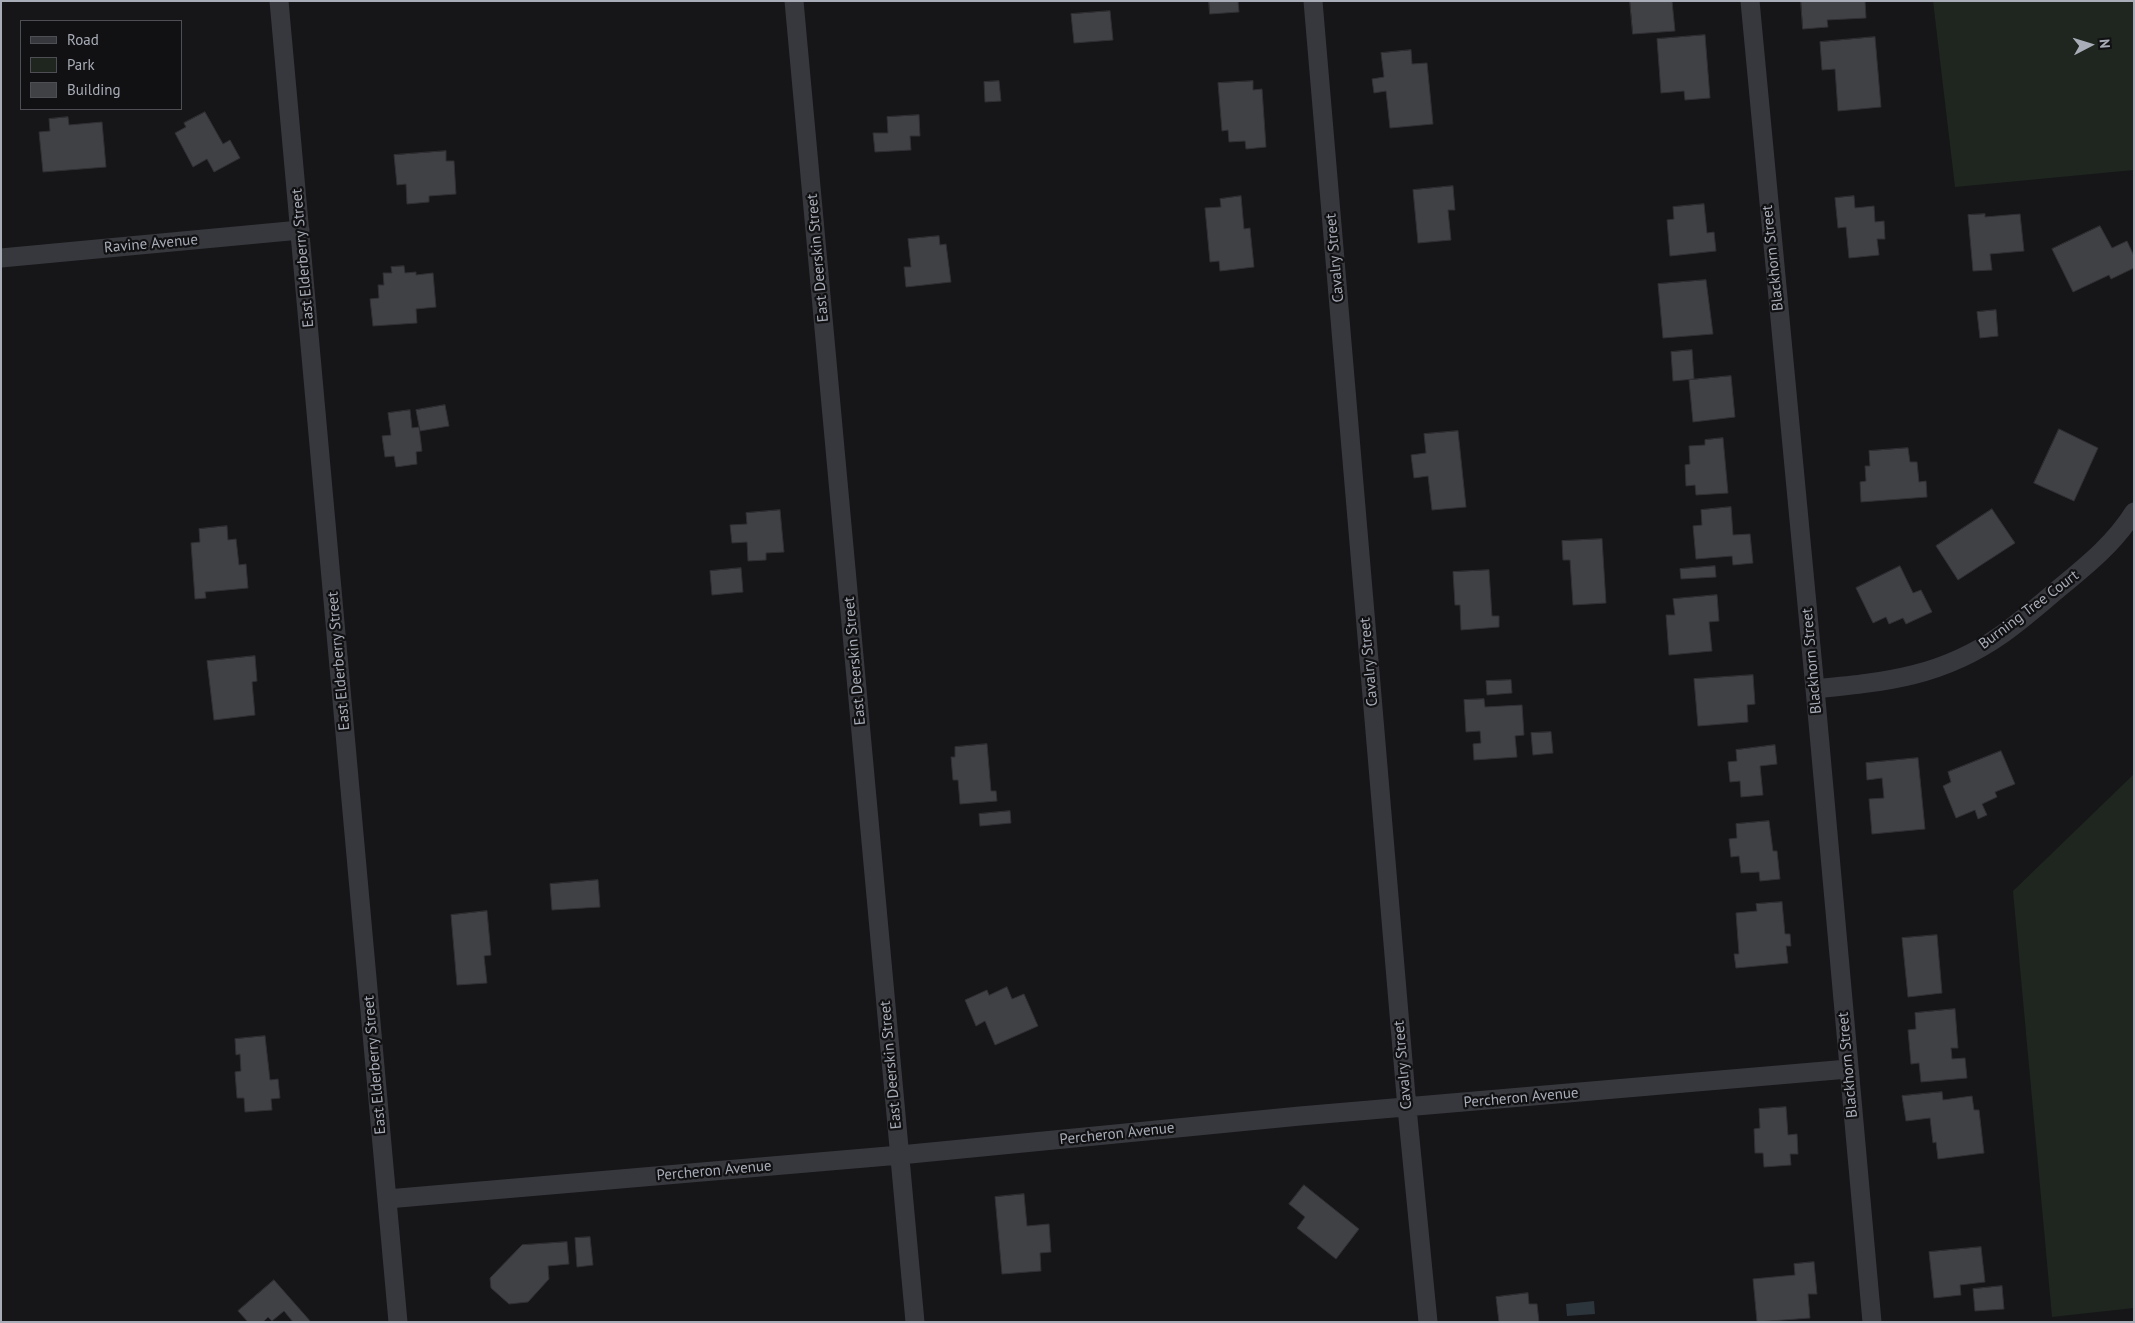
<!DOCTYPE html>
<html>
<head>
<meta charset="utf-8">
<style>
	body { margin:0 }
	#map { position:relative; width:2135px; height:1323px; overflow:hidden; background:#161618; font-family:"PT Sans",sans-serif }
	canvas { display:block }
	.frame { position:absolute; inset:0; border:2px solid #a8adb8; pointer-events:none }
	.legend { position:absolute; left:20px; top:20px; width:162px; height:90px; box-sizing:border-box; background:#111113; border:1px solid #4d4f55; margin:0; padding:6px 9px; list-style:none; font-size:15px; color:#a8adb8 }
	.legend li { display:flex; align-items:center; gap:10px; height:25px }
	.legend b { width:25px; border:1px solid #4d4f55 }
	.north { position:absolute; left:2065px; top:20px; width:50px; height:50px; -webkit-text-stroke:4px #111113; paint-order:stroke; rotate:85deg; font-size:14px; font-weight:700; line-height:20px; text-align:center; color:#a8adb8 }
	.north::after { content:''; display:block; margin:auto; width:18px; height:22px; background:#a8adb8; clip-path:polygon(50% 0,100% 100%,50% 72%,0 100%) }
</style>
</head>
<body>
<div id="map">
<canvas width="2135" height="1323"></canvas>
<div class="frame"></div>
<ul class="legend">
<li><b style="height:6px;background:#37383d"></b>Road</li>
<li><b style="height:14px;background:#1e261f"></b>Park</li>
<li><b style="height:14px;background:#404145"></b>Building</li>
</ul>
<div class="north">N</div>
</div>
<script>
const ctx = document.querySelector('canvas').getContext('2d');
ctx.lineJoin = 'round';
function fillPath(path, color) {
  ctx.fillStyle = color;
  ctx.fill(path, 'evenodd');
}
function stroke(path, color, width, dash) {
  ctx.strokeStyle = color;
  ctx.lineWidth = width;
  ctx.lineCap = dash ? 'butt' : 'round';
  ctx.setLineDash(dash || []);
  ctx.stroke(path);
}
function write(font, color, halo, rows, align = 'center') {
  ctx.font = font + ' "PT Sans",sans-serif';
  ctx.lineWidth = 4.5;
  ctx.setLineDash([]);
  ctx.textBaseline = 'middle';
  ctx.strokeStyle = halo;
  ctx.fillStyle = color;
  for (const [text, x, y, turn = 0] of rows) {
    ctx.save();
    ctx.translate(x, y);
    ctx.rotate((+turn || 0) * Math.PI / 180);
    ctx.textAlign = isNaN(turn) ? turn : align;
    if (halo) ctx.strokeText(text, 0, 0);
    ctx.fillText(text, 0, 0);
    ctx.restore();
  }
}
const green = new Path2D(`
	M1933,1H2134V170L1955,187Z
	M2134,774V1308L2052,1317L2013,891Z`);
const water = new Path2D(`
	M1594,1301L1595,1314L1567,1316L1566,1304Z`);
const building = new Path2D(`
	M1209,1H1238L1239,12L1210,14Z
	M1630,1H1672L1675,31L1633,34Z
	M1801,1H1865L1866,18L1827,20L1828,27L1803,29Z
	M1110,11L1113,40L1074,43L1071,14Z
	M1705,35L1710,98L1685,100L1684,91L1661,93L1657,39Z
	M1875,37L1881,107L1838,111L1835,69L1822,70L1820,42Z
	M1411,50L1412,64L1427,63L1433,124L1390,128L1386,91L1374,93L1372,79L1384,77L1381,53Z
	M999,81L1001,101L985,102L984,82Z
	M1253,81V90L1262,89L1266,147L1246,149L1245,141L1229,142L1228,130L1222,131L1218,83Z
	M205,112L223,144L230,140L240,158L214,172L207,159L193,167L175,133L186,127L184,123Z
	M919,115L920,136H910L911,150L875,152L873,133H888L887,117Z
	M68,117L69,125L102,122L106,167L43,172L39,132L50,131L49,119Z
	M446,151V161H454L456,194L429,196V202L407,204L406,184L397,185L394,155Z
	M1453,186L1455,210H1448L1451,240L1418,243L1413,190Z
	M1241,196L1244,229L1250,228L1254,267L1220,271L1219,261L1210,262L1205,208L1221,207L1220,199Z
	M1854,196L1855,208L1874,206L1875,222L1884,221L1885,239H1877L1879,255L1849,258L1846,227L1838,228L1835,198Z
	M1704,204L1707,233L1714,232L1716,251L1670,256L1667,220L1674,219L1673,207Z
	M1985,214V217L2020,214L2024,251L1990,254L1992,270L1973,271L1968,215Z
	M2100,226L2112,248L2127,241L2134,256V268L2111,279L2109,275L2073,292L2052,249Z
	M939,236L940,245L946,244L951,282L906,287L904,267H911L908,239Z
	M404,266L405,273L416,272V275L433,273L436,307L416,309L417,323L373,326L370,299L379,298L378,285H384L383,273H392L391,267Z
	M1706,280L1713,334L1663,338L1658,284Z
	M1996,310L1998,336L1980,338L1977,312Z
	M1692,350L1694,379L1673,381L1671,352Z
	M1731,376L1735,417L1693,422L1689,380Z
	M445,405L449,426L420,431L416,410Z
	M410,410L412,428L419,427L422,451L416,452L417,464L396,467L394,456L385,457L382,436L391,435L388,413Z
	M2059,429L2098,448L2074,501L2034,483Z
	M1458,431L1466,507L1432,510L1428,476L1414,478L1411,455L1426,453L1424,434Z
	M1723,438L1728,493L1696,495L1695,485L1686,486L1685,465L1690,464L1689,446L1705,445V440Z
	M1908,448L1910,462H1917L1919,482L1926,481L1927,497L1861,502L1860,482L1866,481L1865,466H1870L1869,451Z
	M1731,507L1733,535L1750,534L1753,563L1733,565L1732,556L1696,559L1693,526L1702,525L1701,510Z
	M1992,509L2015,543L1958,580L1936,546Z
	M780,510L784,552L766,553V560L748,561L747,542L732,543L730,525L747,524L746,513Z
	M227,526L228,540L236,539L239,565L246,564L248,588L205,592L206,598L195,599L191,543L200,542L199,529Z
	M1602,539L1606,603L1573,605L1570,560H1563L1562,541Z
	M1715,566L1716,577L1681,579L1680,569Z
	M1900,566L1913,593L1921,590L1932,612L1906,624L1903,618L1889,624L1886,617L1873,623L1856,588Z
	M741,568L743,592L712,595L710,571Z
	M1489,570L1492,616H1499V627L1461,630L1460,605H1455L1453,572Z
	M1717,595L1719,621L1709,622L1712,651L1669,655L1666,615H1675L1673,599Z
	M255,656L257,681L252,682L255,715L214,720L207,661Z
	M1753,675L1755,704L1747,705L1748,722L1698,726L1694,679Z
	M1511,680L1512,693L1487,695L1486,681Z
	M1484,699L1485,707L1522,705L1524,735L1515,736L1517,757L1474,760L1473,744L1481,743L1480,731L1466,732L1464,700Z
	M1551,732L1553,753L1533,755L1531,733Z
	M987,744L991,791H996L997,801L960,804L958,780H953L951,757H955V747Z
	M1775,745L1777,764L1760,766L1763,795L1741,797L1740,781L1730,782L1728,762L1737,761L1736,750Z
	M2001,751L2015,784L1995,792L1997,797L1982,804L1987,815L1978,819L1975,810L1956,818L1943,786L1951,782L1948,772Z
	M1918,758L1925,829L1872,834L1869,799L1884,798L1882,778L1867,780L1866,763Z
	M1010,811L1011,823L980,826L979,814Z
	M1769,821L1773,851H1777L1780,879L1760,881L1759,872L1741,873L1739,856L1731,857L1729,839L1737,838L1736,824Z
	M598,880L600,907L552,910L550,884Z
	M1782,902L1785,934H1790L1791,946H1786L1788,963L1736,968L1734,954H1739L1736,913L1757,911L1756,904Z
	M487,911L491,955L484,956L487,983L457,985L451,915Z
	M1937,935L1942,993L1908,997L1902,938Z
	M1007,987L1012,999L1024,994L1038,1026L995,1045L985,1021L976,1026L965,1000L987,990L989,995Z
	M1955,1009L1958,1048H1951L1952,1059L1965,1058L1967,1078L1921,1082L1919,1063L1911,1064L1908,1030L1916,1029L1915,1013Z
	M265,1036L270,1080L278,1079L280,1098L271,1099L272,1110L245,1112L244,1098H237L235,1072L241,1071L240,1054L236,1055L235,1039Z
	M1942,1092L1943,1100L1972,1096L1974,1110H1979L1984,1153L1938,1159L1936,1142L1933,1143L1930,1118L1906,1121L1902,1096Z
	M1786,1107L1788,1135L1797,1134L1798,1154H1790L1791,1165L1764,1167L1763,1153H1755L1754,1129L1760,1128L1759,1109Z
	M1304,1185L1359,1229L1336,1259L1297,1228L1305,1217L1289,1204Z
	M1024,1194L1027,1226L1049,1224L1051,1252L1040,1253L1041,1271L1002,1274L995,1197Z
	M590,1237L593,1265L577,1267L575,1238Z
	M567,1242L569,1264L548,1266L549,1279L528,1302L509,1304L491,1288L490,1278L522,1245Z
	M1981,1247L1985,1282L1960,1285L1961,1295L1934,1298L1929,1252Z
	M1814,1262L1817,1294H1808L1810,1318L1757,1322L1753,1279L1795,1275L1794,1264Z
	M274,1280L311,1322H293L284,1311L272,1321L268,1317L263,1322H248L238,1311Z
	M2002,1286L2004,1309L1975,1311L1973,1289Z
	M1528,1293L1529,1304H1537L1539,1322H1499L1496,1297Z`);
const street = new Path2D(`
	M279,1L398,1322
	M794,1L915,1322
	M1313,1L1407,1108L1428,1322
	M1750,1L1815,689L1872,1322
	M1,258L300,230
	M1815,689C1885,682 1941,677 2001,635C2021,621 2039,605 2057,590C2086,566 2114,544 2134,512
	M387,1199L900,1155L1300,1116L1848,1069`);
const streetNames = [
	["Ravine Avenue",151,244,-5],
	["East Elderberry Street",303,258,-95],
	["East Deerskin Street",818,258,-95],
	["Cavalry Street",1335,258,-95],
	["Blackhorn Street",1773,258,-96],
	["Burning Tree Court",2029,610,-37],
	["East Elderberry Street",339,661,-95],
	["East Deerskin Street",855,661,-95],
	["Blackhorn Street",1812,661,-95],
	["Cavalry Street",1369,662,-95],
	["East Elderberry Street",375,1065,-95],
	["East Deerskin Street",891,1065,-95],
	["Cavalry Street",1403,1065,-95],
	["Blackhorn Street",1848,1065,-95],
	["Percheron Avenue",1521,1098,-5],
	["Percheron Avenue",1117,1134,-6],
	["Percheron Avenue",714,1171,-5]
];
fillPath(green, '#1e261f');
fillPath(water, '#2c353c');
fillPath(building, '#404145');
stroke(building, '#303034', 1);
stroke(street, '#37383d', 19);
write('15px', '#a8adb8', '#111113', streetNames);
</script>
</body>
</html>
